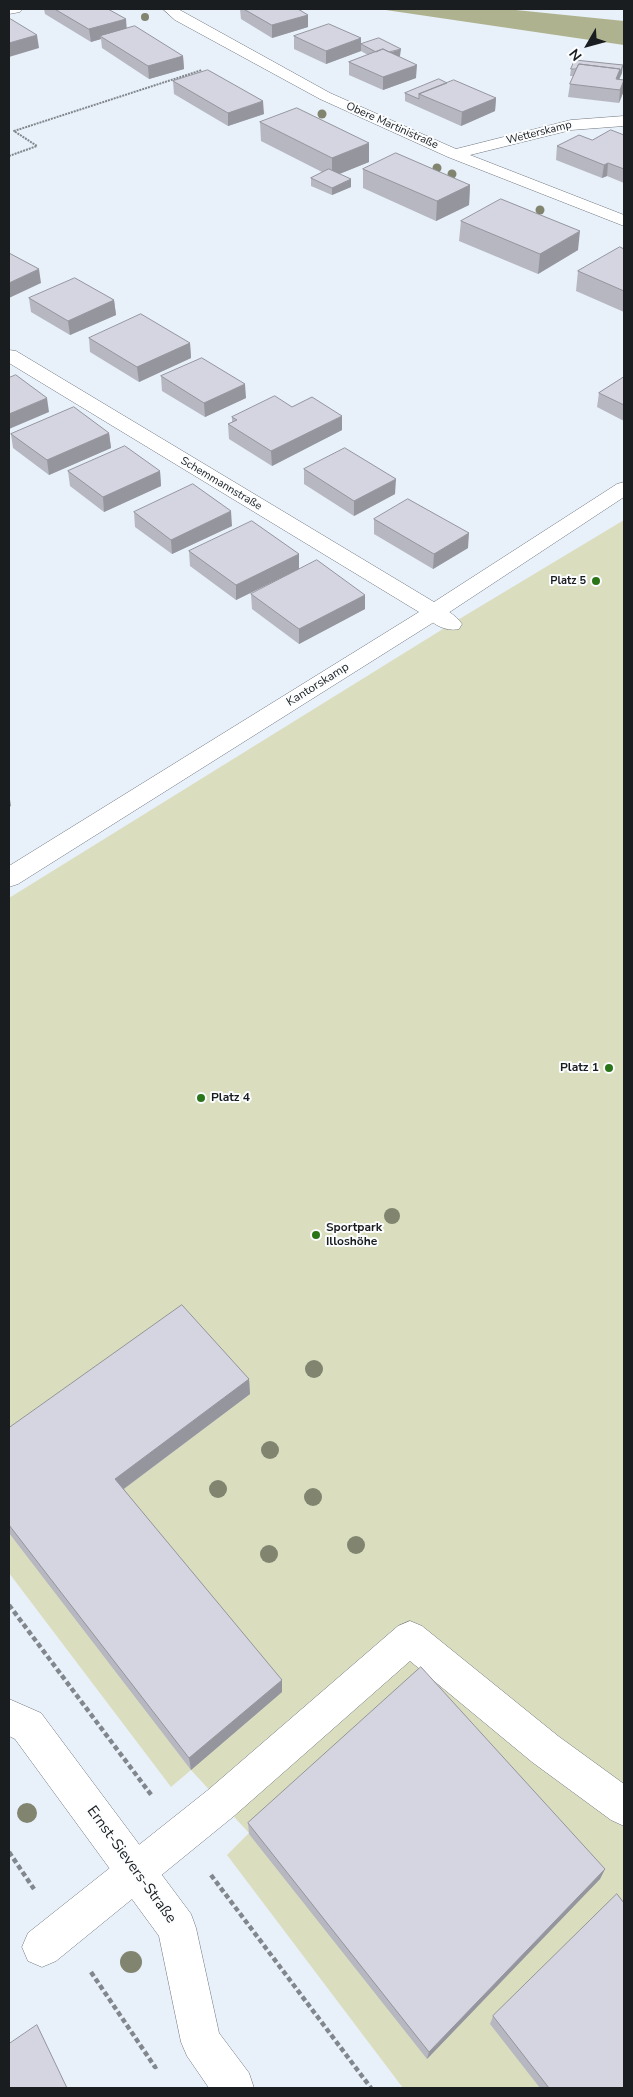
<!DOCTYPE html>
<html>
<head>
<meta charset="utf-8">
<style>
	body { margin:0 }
	#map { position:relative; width:633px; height:2097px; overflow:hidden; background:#e8f0f9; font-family:"Nunito Sans",sans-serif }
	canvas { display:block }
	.frame { position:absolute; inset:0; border:10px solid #1a1d20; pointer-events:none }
	.north { position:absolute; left:563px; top:20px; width:50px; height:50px; -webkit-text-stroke:4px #fbfdfe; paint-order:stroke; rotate:232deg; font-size:14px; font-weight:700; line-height:20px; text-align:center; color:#1a1d20 }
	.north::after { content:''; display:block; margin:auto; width:18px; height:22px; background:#1a1d20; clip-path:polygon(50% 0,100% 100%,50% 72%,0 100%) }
</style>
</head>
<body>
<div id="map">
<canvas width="633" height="2097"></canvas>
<div class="frame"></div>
<div class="north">N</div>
</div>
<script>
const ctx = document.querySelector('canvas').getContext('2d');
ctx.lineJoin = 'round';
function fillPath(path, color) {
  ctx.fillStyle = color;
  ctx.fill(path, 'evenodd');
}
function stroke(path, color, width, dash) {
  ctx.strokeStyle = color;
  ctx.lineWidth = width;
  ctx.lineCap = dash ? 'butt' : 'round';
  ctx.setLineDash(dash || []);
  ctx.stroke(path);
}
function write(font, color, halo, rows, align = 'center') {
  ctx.font = font + ' "Nunito Sans",sans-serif';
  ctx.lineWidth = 4;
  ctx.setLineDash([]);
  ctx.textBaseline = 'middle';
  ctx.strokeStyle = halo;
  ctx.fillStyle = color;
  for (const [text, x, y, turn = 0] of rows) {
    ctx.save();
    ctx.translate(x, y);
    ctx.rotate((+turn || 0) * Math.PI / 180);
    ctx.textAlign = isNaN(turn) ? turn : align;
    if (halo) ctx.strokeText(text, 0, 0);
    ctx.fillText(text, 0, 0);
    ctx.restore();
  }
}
const green = new Path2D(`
	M624,520V2088H403L227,1855L249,1833L191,1770L171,1787L9,1573V898L451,624Z`);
const forest = new Path2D(`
	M379,9H506L624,21V45Z`);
const pathFar1 = new Path2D(`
	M9,156L37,146L14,131L202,70`);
const path = new Path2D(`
	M9,1605L152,1796
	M9,1852L34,1889
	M211,1875L371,2088
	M91,1972L155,2067L157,2066`);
const service = new Path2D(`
	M434,605C444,608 456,615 462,624L459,629C445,632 431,624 423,612L426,607Z
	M410,1621L422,1626L558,1736L624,1784V1826L611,1820L532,1762L410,1661L234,1816L56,1961L42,1967L28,1961L22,1947L28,1933L208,1790L398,1626Z`);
const minor = new Path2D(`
	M9,9H22L20,12L9,14Z
	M163,9H178L330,93L456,149L571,120L624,116V126L571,130L470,155L624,215V226L448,157L320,99L175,20Z
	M9,350L16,351L434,602L617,484L624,482V497L442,617L18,884L9,887V866L419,612L9,363Z
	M9,1699L41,1713L191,1914L196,1928L219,2033L249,2073L254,2088H209L187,2056L181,2042L159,1936L15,1739L9,1736Z`);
const trees = [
	[145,17,4],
	[322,114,4.5],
	[437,168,4.5],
	[452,174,4.5],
	[540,210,4.5],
	[392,1216,8],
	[314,1369,9],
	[270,1450,9],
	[218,1489,9],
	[313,1497,9],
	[356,1545,9],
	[269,1554,9],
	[27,1813,10],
	[131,1962,11]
];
const wall = new Path2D(`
	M44,9H108L126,19V28L183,56L184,69L149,79L102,48L101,39L91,42L45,14Z
	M240,9H298L308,15V27L272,38L241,19Z
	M294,36L361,44L400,56H399L416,78L383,90L349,75V62L368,55L361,51L326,64L294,49Z
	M571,69L622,73L619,79L623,93L619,103L568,97L570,84L573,76H570Z
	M173,81L264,114L228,126L174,94Z
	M447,83L496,98L495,111L461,126L405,101V93Z
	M260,122L369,162L339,174L351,187L332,195L311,186V178L322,172L261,141Z
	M624,135V183L607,176L602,178L556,160L557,146Z
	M363,169L470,185L469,205L436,221L363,188Z
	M461,221L578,250L538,274L459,241Z
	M624,249V312L576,291L578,271Z
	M29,298L114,300L116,315L70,335L31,312Z
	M89,338L190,343L191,358L139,382L90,352Z
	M161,376L246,398L205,417L162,391Z
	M624,377V421L597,407L599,393Z
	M292,407L342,430L272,466L229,439L228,424L232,422V417Z
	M109,433L111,448L49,475L13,448L11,434Z
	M304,469L395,494L354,516L304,484Z
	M68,471H160L161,486L104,512L70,486Z
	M134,512L232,526L172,554L135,527Z
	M374,519L468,548L433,569L374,534Z
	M189,551L299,554V569L236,600L190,566Z
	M251,594L365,609L299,644L252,609Z
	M249,1379L250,1394L124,1489L282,1692L191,1770L9,1533V1428Z
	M248,1823L605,1869L600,1879L427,2059L249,1834Z
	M493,2016L624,2088H540L490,2024Z`);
const shadedWall = new Path2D(`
	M308,15V27L272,38V25Z
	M126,19L127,32L100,36L101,39L91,42L89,29Z
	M37,35L39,48L9,57V43Z
	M361,38V51L326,64V51Z
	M401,49L400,56L382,62V55Z
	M183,56L184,69L149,79L148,66Z
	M417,65L416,78L383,90V77Z
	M623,65L622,73L615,89L616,79L620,69Z
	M624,80L623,93L619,103L620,90Z
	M496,98L495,111L461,126L462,112Z
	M263,101L264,114L228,126V113Z
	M369,143V162L332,177V158Z
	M608,163L607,176L602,178L604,165Z
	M351,179V187L332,195V188Z
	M470,185L469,205L436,221L437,201Z
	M580,231L578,250L538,274L540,254Z
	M39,269L41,283L9,298V283Z
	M114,300L116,315L70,335L68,321Z
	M190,343L191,358L139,382L137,367Z
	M245,384L246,398L205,417L204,403Z
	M47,398L49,412L9,429V414Z
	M342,416V430L272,466L271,451Z
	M109,433L111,448L49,475L47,460Z
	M160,471L161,486L104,512L103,497Z
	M396,479L395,494L354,516V501Z
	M231,511L232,526L172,554L171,540Z
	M469,533L468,548L433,569L434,554Z
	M299,554V569L236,600V585Z
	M365,595V609L299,644V629Z
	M9,793L11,806L9,807Z
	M249,1379L250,1394L118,1493L115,1479Z
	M282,1680V1692L191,1770L189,1758Z
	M605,1869L600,1879L427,2059L429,2052Z`);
const building = new Path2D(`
	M55,9H108L126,19L89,29Z
	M244,9H298L308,15L272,25Z
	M9,18L37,35L9,43Z
	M329,24L361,38L326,51L294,36Z
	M135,26L183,56L148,66L100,36Z
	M379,38L401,49L389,52L383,49L376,52L361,44Z
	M383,49L417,65L383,77L349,62Z
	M575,60L623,65L619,74L620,69L579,64L576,69H571Z
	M579,64L620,69L616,79L624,80L620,90L570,84Z
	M208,70L263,101L228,113L173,81Z
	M439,79L447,83L419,94V99L405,93Z
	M454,80L496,98L462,112L419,94Z
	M297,108L369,143L332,158L260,122Z
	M611,130L624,135V169L608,163L604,165L557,146L579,135L592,140Z
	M396,153L470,185L437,201L363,169Z
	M329,169L351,179L332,188L311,178Z
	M501,199L580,231L540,254L461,221Z
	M620,247L624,249V291L578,271Z
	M9,253L39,269L9,283Z
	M75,278L114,300L68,321L29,298Z
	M141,314L190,343L137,367L89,338Z
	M202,358L245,384L204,403L161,376Z
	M16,375L47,398L9,414V378Z
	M624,377V405L599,393Z
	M275,396L292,407L312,397L342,416L271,451L228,424L237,420L232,417Z
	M74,407L109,433L47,460L11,434Z
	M125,446L160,471L103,497L68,471Z
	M345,448L396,479L354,501L304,469Z
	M193,484L231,511L171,540L134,512Z
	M408,499L469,533L434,554L374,519Z
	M252,521L299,554L236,585L189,551Z
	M317,560L365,595L299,629L251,594Z
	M182,1305L249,1379L115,1479L282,1680L189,1758L9,1525V1428Z
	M421,1667L605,1869L429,2052L248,1823Z
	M617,1894L624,1903V2088H549L493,2016Z
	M37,2025L67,2088H9V2044Z`);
const markers = [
	[596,581,5,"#2b7519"],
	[609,1068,5,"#2b7519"],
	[201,1098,5,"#2b7519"],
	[316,1235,5,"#2b7519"]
];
const farStreetnames = [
	["Obere Martinistraße",392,126,24],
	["Wetterskamp",539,133,-14],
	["Schemmannstraße",221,484,31]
];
const farPoinames = [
	["Platz 5",586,581]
];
const streetNames = [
	["Kantorskamp",318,685,-32]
];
const poiNames = [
	["Platz 1",599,1068,"right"],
	["Platz 4",211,1098],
	["Sportpark",326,1228],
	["Illoshöhe",326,1242]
];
const nearStreetnames = [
	["Ernst-Sievers-Straße",131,1865,54]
];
fillPath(green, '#dadebf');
fillPath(forest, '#aeb28e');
stroke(service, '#6e757d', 1);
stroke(minor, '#6e757d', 1);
stroke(pathFar1, '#81878d', 2, [2, 1]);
stroke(path, '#81878d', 4.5, [5, 3]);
fillPath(service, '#fff');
fillPath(minor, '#fff');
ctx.fillStyle = '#818570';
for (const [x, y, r] of trees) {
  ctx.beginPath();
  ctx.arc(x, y, r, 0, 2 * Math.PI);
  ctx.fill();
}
fillPath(wall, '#b6b7c1');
fillPath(shadedWall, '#94959d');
fillPath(building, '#d4d5e0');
stroke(building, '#94959d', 1);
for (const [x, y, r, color] of markers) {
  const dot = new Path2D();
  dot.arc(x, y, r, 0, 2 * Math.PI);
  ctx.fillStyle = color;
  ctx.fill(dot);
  stroke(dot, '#fbfdfe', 2);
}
write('11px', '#1a1d20', '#fbfdfe', farStreetnames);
write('bold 11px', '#1a1d20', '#fbfdfe', farPoinames, 'right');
write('12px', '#1a1d20', '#fbfdfe', streetNames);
write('bold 12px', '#1a1d20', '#fbfdfe', poiNames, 'left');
write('15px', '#1a1d20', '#fbfdfe', nearStreetnames);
</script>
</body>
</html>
